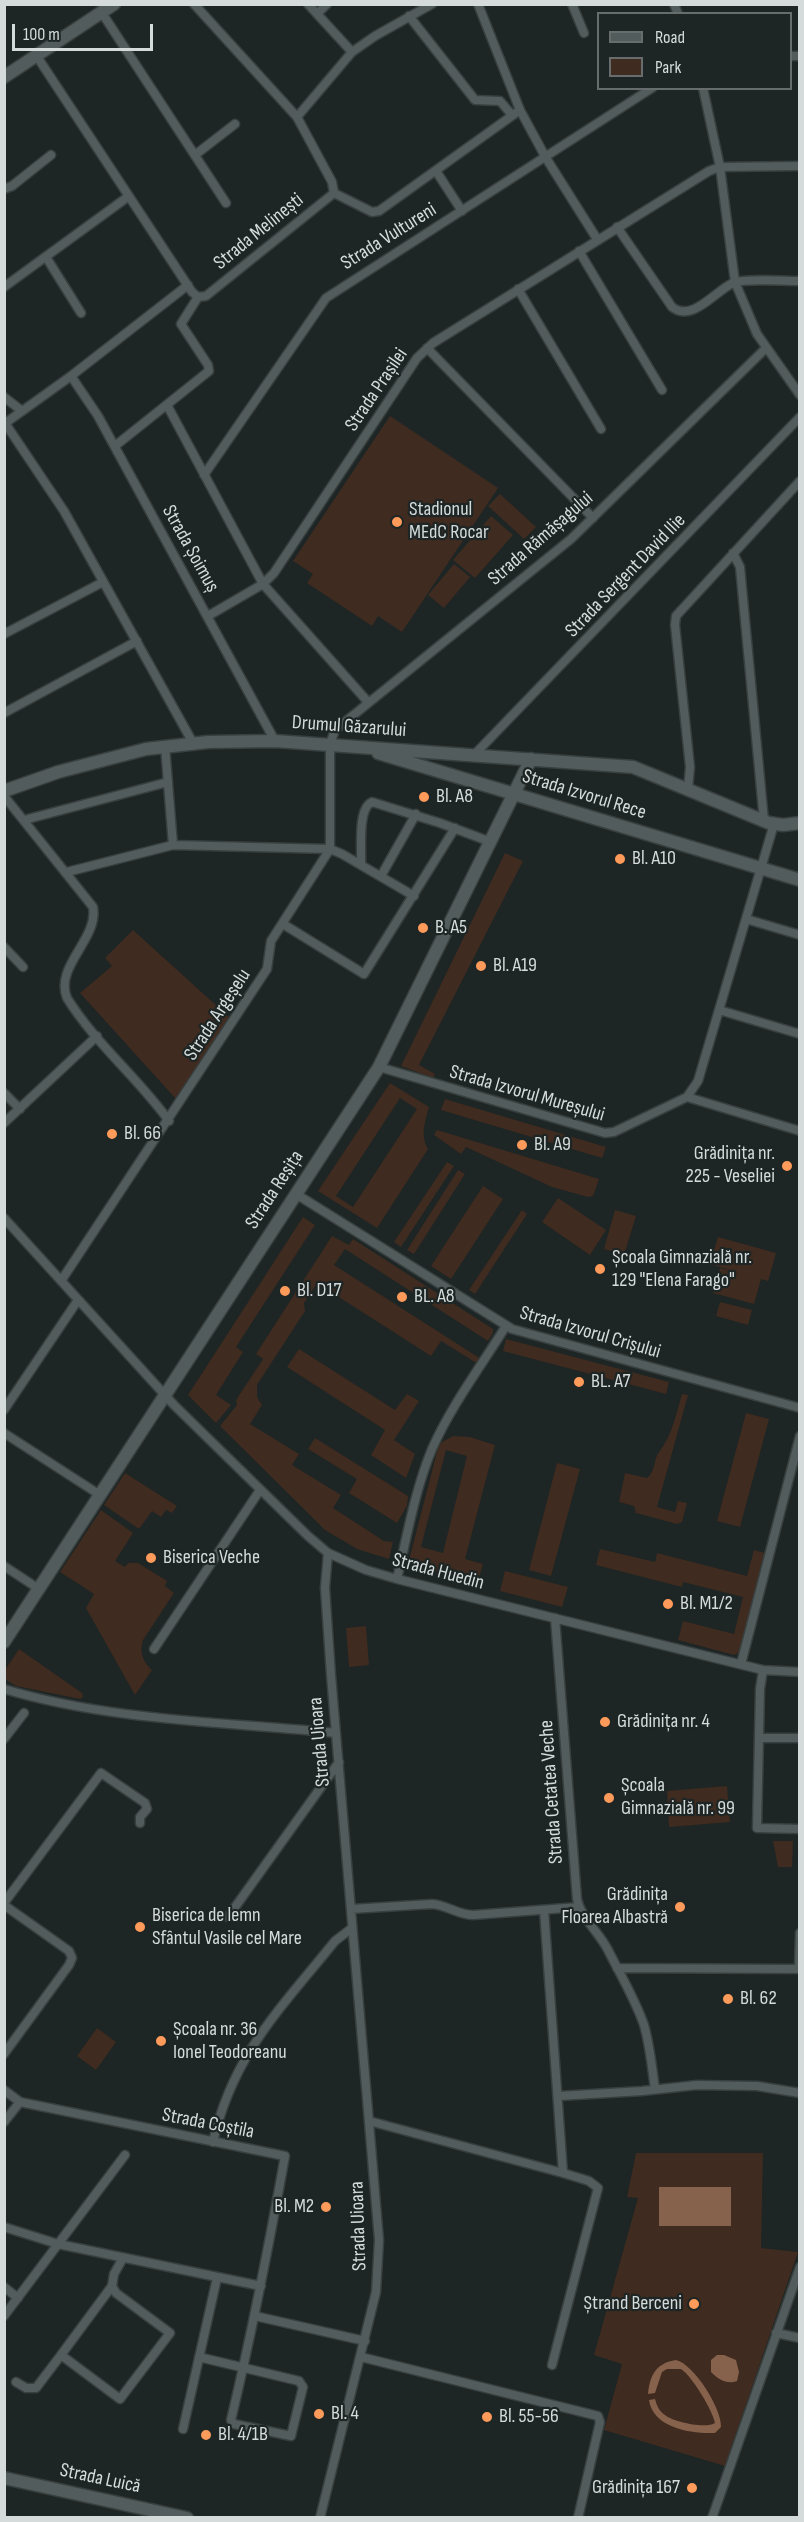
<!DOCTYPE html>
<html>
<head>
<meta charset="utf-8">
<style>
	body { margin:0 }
	#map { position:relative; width:804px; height:2522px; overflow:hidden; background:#1d2525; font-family:"Sofia Sans Condensed",sans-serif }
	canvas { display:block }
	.frame { position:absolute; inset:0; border:6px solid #d5dada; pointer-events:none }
	.legend { position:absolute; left:597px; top:12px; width:195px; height:78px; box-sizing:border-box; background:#1d2525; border:2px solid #676d6d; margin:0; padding:8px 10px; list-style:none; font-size:18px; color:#d5dada }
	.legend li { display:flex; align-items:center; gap:12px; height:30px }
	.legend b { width:30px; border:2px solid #676d6d }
	.scale { position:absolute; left:12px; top:24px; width:141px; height:27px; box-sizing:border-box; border:3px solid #d5dada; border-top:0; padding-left:8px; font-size:18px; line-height:21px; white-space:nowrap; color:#d5dada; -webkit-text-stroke:4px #1d2525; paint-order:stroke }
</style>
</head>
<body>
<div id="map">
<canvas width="804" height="2522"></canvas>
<div class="frame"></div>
<ul class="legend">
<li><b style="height:8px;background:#535c5c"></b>Road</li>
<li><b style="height:16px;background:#3f2b1f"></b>Park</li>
</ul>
<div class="scale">100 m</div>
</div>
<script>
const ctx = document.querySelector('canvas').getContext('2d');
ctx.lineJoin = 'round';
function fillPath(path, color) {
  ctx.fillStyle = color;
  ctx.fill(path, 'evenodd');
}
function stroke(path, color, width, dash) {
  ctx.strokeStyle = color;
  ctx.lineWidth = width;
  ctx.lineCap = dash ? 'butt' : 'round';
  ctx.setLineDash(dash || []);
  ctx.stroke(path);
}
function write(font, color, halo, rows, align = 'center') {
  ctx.font = font + ' "Sofia Sans Condensed",sans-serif';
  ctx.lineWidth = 4.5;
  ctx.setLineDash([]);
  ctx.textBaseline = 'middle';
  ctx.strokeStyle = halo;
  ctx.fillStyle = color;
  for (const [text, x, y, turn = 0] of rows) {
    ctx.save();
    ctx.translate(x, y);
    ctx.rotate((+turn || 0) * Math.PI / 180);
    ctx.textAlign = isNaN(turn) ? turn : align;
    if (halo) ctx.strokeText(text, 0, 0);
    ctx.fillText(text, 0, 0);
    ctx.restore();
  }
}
const green = new Path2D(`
	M390,416L498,488L402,632L378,616L372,626L307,583L313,574L293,561Z
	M500,494L536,527L524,539L488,506Z
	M491,516L513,535L475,578L453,560Z
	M454,564L470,577L444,608L428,595Z
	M505,853L523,861L419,1065L435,1074L433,1078L401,1066Z
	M133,930L230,1018L176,1099L80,993L112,966L105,958Z
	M390,1083L429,1107C425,1122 420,1135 428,1149L377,1228L318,1191ZM400,1098L417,1109L353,1207L336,1196Z
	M445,1099L606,1147L602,1158L441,1110Z
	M437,1130L599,1179L593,1196L588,1197L552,1187L466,1147L461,1154L434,1135Z
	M447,1162L454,1166L401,1247L394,1242Z
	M458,1170L465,1174L414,1254L407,1250Z
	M483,1186L503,1199L451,1279L431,1266Z
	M558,1198L606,1230L590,1255L542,1222Z
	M522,1210L527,1214L475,1294L469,1290Z
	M615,1210L636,1216L624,1255L604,1249Z
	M303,1217L315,1225L236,1347L243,1352L216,1395L231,1405L216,1423L188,1395Z
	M332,1236L349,1245L353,1239L493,1329V1333L488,1341L345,1249L334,1265L481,1359L478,1364L441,1341L431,1356L317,1283L304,1303L305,1311L257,1385V1397L262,1405L250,1424L299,1454L292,1465L341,1495L333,1508L384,1541L393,1542L389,1559L357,1549L325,1530L220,1426L237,1405L236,1400L263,1359L256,1354Z
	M718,1237L776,1253L768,1281L761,1279L754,1304L713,1293L720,1268L739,1273L710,1264Z
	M720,1302L752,1310L748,1325L716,1316Z
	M506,1339L669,1382L666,1394L503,1351Z
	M299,1349L395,1410L407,1394L419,1401L394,1440L415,1454L406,1478L371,1455L385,1430L287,1367Z
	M682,1394L688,1395L657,1507L675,1512L678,1501L687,1503L682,1522L677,1524L636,1513L634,1506L619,1502L625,1473L647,1478C656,1471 653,1460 659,1452C672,1436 676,1414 682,1394Z
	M746,1413L769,1419L740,1527L717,1521Z
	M453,1436L470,1437L495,1445L465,1559L483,1564L477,1584L421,1567L409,1566L408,1564L438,1448L442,1442ZM446,1450L467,1456L443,1553L421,1547Z
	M315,1438L408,1496L407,1506L397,1523L349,1493L357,1479L308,1449Z
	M557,1463L580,1469L551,1576L529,1570Z
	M125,1473L177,1506L172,1513L166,1510L161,1517L152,1511L139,1529L104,1505Z
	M101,1510L133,1533L115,1561L125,1567L128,1563H138L167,1581L165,1586L174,1593L143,1640C139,1652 143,1662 152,1670L135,1695L86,1608L94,1594L60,1572Z
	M600,1549L655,1562L657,1553L747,1576L754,1550L765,1553L740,1652L734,1655L678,1640L683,1621L734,1634L743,1597L683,1582L682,1587L596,1565Z
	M505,1571L568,1587L562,1607L500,1591Z
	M366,1626L369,1665L349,1667L346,1628Z
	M19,1649L82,1693L83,1697L80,1699L16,1686L5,1679V1670Z
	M727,1786L730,1822L669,1827L667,1791Z
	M773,1841H793L792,1867H778Z
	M97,2028L116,2042L96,2070L77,2056Z
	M636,2153H763L761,2248L798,2252L725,2466L604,2430L622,2364L594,2355L638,2198L627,2197Z`);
const water = new Path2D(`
	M659,2187H731V2226H659Z
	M717,2355H724L736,2360L739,2372L737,2381C727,2385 718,2379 711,2372V2360Z
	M676,2360C694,2364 722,2409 721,2427L715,2433C691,2434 653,2428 649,2400L655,2399C657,2406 659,2411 665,2415C673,2422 706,2429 715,2423C713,2411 692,2376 681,2369H667L662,2372L655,2393L648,2394C650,2375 656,2363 676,2360Z`);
const street = new Path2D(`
	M194,4L297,117L332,182L334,193
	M308,4L352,52
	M478,4L520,110L546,158L597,239
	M572,4L584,33
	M674,4L678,14
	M102,13L226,203
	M317,14L327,4
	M409,16L475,100L500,101L512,115
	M36,55L192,292L198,297
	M790,56H800
	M703,88L720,167L735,282L757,334L800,395
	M297,117L352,52L375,36L432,4
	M195,155L235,124
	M436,171L462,211
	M4,189L12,186L51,155
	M334,193L372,212L379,211L520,110
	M617,227L672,307C692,323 715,291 733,283C743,278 786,281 800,281
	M579,251L662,390
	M46,257L81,313
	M4,287L129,196
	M518,289L601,429
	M427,348L593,518
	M71,376L98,416L275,741
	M4,397L22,411
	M167,405L263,584L368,702
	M5,423L64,511L193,743
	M4,424L71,376L188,285
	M115,446L209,371L208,365L181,324L198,297L206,296L334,193
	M204,475L326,298L652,88
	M733,553L740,567L764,821
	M208,616L263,584L274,573L417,358L433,343L709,171L720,167L800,166
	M4,634L103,582
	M4,713L137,641
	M165,746L173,845
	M474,755L800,417
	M688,789L690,767L675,625L676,616L800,481
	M4,796L93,907C99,939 54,966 67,998C95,1043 138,1078 169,1121
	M24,820L168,782
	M361,865C362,849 357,809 372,802L440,823L491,842
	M67,872L173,845L330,849L342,854L414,896
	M381,876L416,814
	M746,919L800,935
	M283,924L364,974L455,828
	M4,947L23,967
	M719,1010L800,1034
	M379,1067L605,1133L614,1132L687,1097L698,1081L774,824
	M4,1093L20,1109
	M687,1097L800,1131
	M4,1123L97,1036
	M296,1194L512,1329L800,1408
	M4,1218L174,1405L308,1536L328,1553L366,1570L397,1579L763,1670L800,1672
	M61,1281L267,969L271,941L330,849V744L335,730L571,539L766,348
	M4,1410L78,1300
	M4,1433L100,1495
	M4,1566L39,1589
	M397,1579C407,1536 415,1490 432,1449C451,1406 481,1366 506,1326
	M555,1618L577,1899C581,1918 599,1932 608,1950C620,1974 635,1999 644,2025C650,2046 652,2068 655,2089
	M154,1649L260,1490
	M741,1664L800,1436
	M763,1670L760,1689L757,1828L800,1829
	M4,1689C111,1721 226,1722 336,1733
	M759,1738H800
	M4,1739L24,1713
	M4,1903L101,1773L145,1803L147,1809L140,1817V1823
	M4,1905L69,1951L72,1958L69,1965L4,2054
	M351,1909L432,1904C447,1905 458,1915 473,1915L579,1907
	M544,1910L563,2173
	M228,1917L339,1762
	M617,1968L800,1969
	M799,1969L800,1933
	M4,2090L20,2102L285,2156C269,2245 252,2332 231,2420L234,2424L291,2436L303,2387L299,2381L199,2357
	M559,2096L642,2091L697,2085L757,2086L800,2093
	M369,2121L563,2173L589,2181L598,2188L552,2365
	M4,2122L20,2102
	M213,2142C233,2054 281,2008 335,1941L352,1928
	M4,2227L58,2244L261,2286
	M112,2286L116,2293L170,2333L120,2399L61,2355L112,2286L114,2274L123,2258
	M4,2287L18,2298
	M4,2316L125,2155
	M255,2316L365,2341
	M776,2333L800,2338
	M361,2357L598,2416L600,2422L578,2518
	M16,2382L26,2388H36L61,2355
	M183,2429L217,2278
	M320,2518L376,2292L379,2240L331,1675L325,1588L328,1553
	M712,2518L800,2267`);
const secondary = new Path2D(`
	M4,77L114,4
	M378,753L800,880
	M4,791L58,772L146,749L208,742L275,741L633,767L769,823L783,825L800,823
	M4,1642L379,1067L531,759
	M4,2478L187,2518`);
const markers = [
	[397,522,6,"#ff9b5a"],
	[424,797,6,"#ff9b5a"],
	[620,859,6,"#ff9b5a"],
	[423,928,6,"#ff9b5a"],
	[481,966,6,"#ff9b5a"],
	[112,1134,6,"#ff9b5a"],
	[522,1145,6,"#ff9b5a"],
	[787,1166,6,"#ff9b5a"],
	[600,1269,6,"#ff9b5a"],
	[285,1291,6,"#ff9b5a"],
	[402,1297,6,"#ff9b5a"],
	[579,1382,6,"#ff9b5a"],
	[151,1558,6,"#ff9b5a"],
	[668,1604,6,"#ff9b5a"],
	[605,1722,6,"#ff9b5a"],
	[609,1798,6,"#ff9b5a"],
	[680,1907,6,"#ff9b5a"],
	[140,1927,6,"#ff9b5a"],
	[728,1999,6,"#ff9b5a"],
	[161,2041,6,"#ff9b5a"],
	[326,2207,6,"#ff9b5a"],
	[694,2304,6,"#ff9b5a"],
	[319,2414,6,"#ff9b5a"],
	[487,2417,6,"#ff9b5a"],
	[206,2435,6,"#ff9b5a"],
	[692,2488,6,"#ff9b5a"]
];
const streetNames = [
	["Strada Melinești",259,232,-39],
	["Strada Vultureni",389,237,-32],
	["Strada Prașilei",377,390,-56],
	["Strada Rămășagului",541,539,-41],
	["Strada Șoimuș",190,549,61],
	["Strada Sergent David Ilie",626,576,-46],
	["Drumul Găzarului",349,727,4],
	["Strada Izvorul Rece",584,795,17],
	["Strada Argeșelu",218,1015,-57],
	["Strada Izvorul Mureșului",527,1094,16],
	["Strada Reșița",275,1190,-57],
	["Strada Izvorul Crișului",590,1333,16],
	["Strada Huedin",438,1572,15],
	["Strada Uioara",320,1742,-95],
	["Strada Cetatea Veche",552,1792,-94],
	["Strada Coștila",208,2124,11],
	["Strada Uioara",359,2226,-92],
	["Strada Luică",100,2479,12]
];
const poiNames = [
	["Stadionul",409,510],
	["MEdC Rocar",409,533],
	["Bl. A8",436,797],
	["Bl. A10",632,859],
	["B. A5",435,928],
	["Bl. A19",493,966],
	["Bl. 66",124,1134],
	["Bl. A9",534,1145],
	["Grădinița nr.",775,1154,"right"],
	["225 - Veseliei",775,1177,"right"],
	["Școala Gimnazială nr.",612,1258],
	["129 \"Elena Farago\"",612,1281],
	["Bl. D17",297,1291],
	["BL. A8",414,1297],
	["BL. A7",591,1382],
	["Biserica Veche",163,1558],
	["Bl. M1/2",680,1604],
	["Grădinița nr. 4",617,1722],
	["Școala",621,1786],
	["Gimnazială nr. 99",621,1809],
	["Grădinița",668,1895,"right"],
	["Floarea Albastră",668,1918,"right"],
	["Biserica de lemn",152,1916],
	["Sfântul Vasile cel Mare",152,1939],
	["Bl. 62",740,1999],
	["Școala nr. 36",173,2030],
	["Ionel Teodoreanu",173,2053],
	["Bl. M2",314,2207,"right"],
	["Ștrand Berceni",682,2304,"right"],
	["Bl. 4",331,2414],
	["Bl. 55-56",499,2417],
	["Bl. 4/1B",218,2435],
	["Grădinița 167",680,2488,"right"]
];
fillPath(green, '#3f2b1f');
fillPath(water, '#86614b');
stroke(street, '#383f3f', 11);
stroke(secondary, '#383f3f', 15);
stroke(street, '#535c5c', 8);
stroke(secondary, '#535c5c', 12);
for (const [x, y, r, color] of markers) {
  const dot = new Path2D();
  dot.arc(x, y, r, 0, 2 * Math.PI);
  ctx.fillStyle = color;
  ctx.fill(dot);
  stroke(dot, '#1d2525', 2);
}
write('20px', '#d5dada', '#1d2525', streetNames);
write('20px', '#d5dada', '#1d2525', poiNames, 'left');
</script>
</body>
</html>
